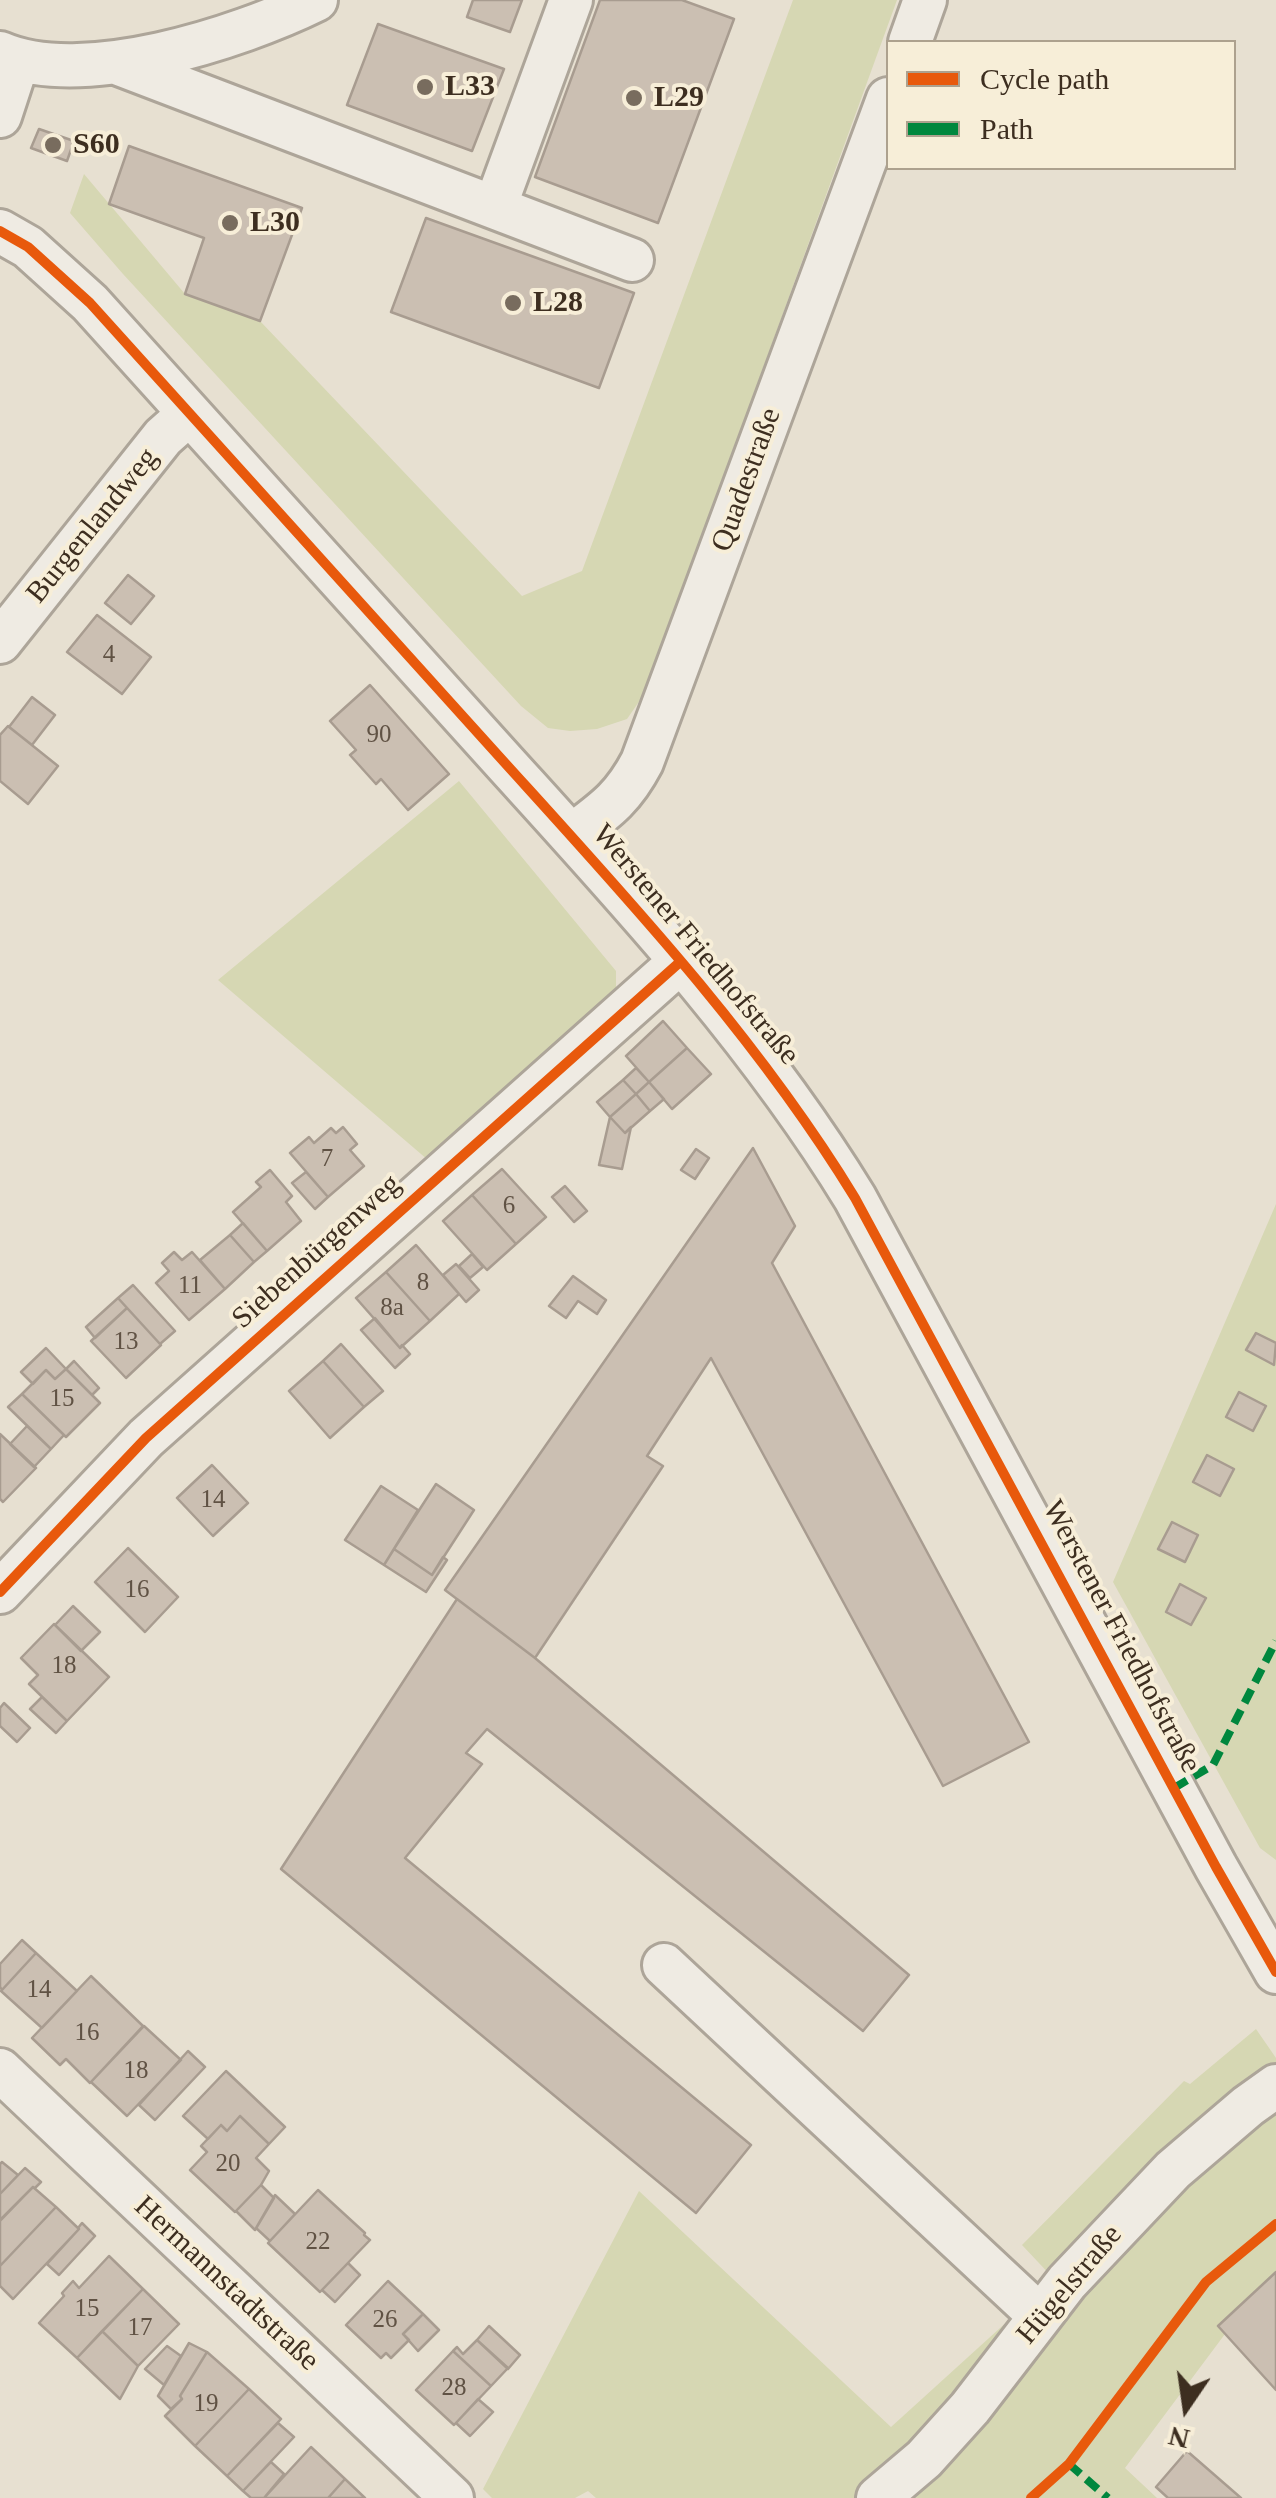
<!DOCTYPE html>
<html>
<head>
<meta charset="utf-8">
<style>
	body { margin:0 }
	#map { position:relative; width:1276px; height:2498px; overflow:hidden; background:#e7e0d1; font-family:"Times New Roman",serif }
	canvas { display:block }
	.legend { position:absolute; left:886px; top:40px; width:350px; height:130px; box-sizing:border-box; background:#f7eed8; border:2px solid #ada18e; margin:0; padding:12px 18px; list-style:none; font-size:30px; color:#3d2e20 }
	.legend li { display:flex; align-items:center; gap:20px; height:50px }
	.legend b { width:50px; border:2px solid #ada18e }
	.north { position:absolute; left:1136px; top:2358px; width:100px; height:100px; -webkit-text-stroke:8px #f7eed8; paint-order:stroke; rotate:193deg; font-size:28px; font-weight:700; line-height:40px; text-align:center; color:#3d2e20 }
	.north::after { content:''; display:block; margin:auto; width:35px; height:45px; background:#3d2e20; clip-path:polygon(50% 0,100% 100%,50% 72%,0 100%) }
</style>
</head>
<body>
<div id="map">
<canvas width="1276" height="2498"></canvas>
<ul class="legend">
<li><b style="height:12px;background:#e8590c"></b>Cycle path</li>
<li><b style="height:12px;background:#00873e"></b>Path</li>
</ul>
<div class="north">N</div>
</div>
<script>
const ctx = document.querySelector('canvas').getContext('2d');
ctx.lineJoin = 'round';
function fillPath(path, color) {
  ctx.fillStyle = color;
  ctx.fill(path, 'evenodd');
}
function stroke(path, color, width, dash) {
  ctx.strokeStyle = color;
  ctx.lineWidth = width;
  ctx.lineCap = dash ? 'butt' : 'round';
  ctx.setLineDash(dash || []);
  ctx.stroke(path);
}
function write(font, color, halo, rows, align = 'center') {
  ctx.font = font + ' "Times New Roman",serif';
  ctx.lineWidth = 8;
  ctx.setLineDash([]);
  ctx.textBaseline = 'middle';
  ctx.strokeStyle = halo;
  ctx.fillStyle = color;
  for (const [text, x, y, turn = 0] of rows) {
    ctx.save();
    ctx.translate(x, y);
    ctx.rotate((+turn || 0) * Math.PI / 180);
    ctx.textAlign = isNaN(turn) ? turn : align;
    if (halo) ctx.strokeText(text, 0, 0);
    ctx.fillText(text, 0, 0);
    ctx.restore();
  }
}
const green = new Path2D(`
	M793,0H897L645,693L627,719L597,729L570,731L548,728L521,706L123,274L70,213L84,174L185,294L260,321L522,596L582,571Z
	M459,781L616,971V990L428,1160L218,980Z
	M1276,1204V1860L1260,1848L1113,1582Z
	M1256,2029L1276,2058V2273L1218,2325L1225,2334L1125,2468L1157,2498H596L588,2491L575,2498H492L483,2489L639,2191L891,2427L1054,2279L1022,2245L1184,2081L1190,2084Z`);
const building = new Path2D(`
	M473,0H522L510,32L467,17Z
	M600,0H682L734,19L658,223L535,177Z
	M378,24L504,69L472,151L347,105Z
	M39,129L74,141L67,161L31,148Z
	M129,146L302,208L260,321L185,294L204,238L109,204Z
	M426,218L634,293L599,388L391,312Z
	M128,575L154,596L131,624L105,603Z
	M97,615L151,657L122,694L67,652Z
	M370,685L449,774L408,810L381,779L376,784L350,755L356,750L330,721Z
	M32,697L55,715L32,745L9,727Z
	M8,726L58,766L28,804L0,781V735Z
	M663,1021L687,1048L649,1082L626,1056Z
	M687,1048L711,1074L672,1109L649,1082Z
	M636,1068L649,1082L636,1094L623,1080Z
	M623,1080L636,1094L610,1117L597,1102Z
	M649,1082L664,1099L650,1111L636,1094Z
	M636,1094L650,1111L625,1133L610,1117Z
	M610,1117L625,1133L631,1127L622,1169L599,1165Z
	M343,1127L357,1144L350,1150L364,1166L328,1197L290,1153L309,1137L314,1143L331,1128L336,1133Z
	M753,1148L795,1226L772,1263L1029,1742L943,1786L711,1358L647,1456L663,1466L535,1658L445,1590Z
	M696,1149L709,1158L695,1179L681,1170Z
	M502,1169L546,1217L516,1244L472,1195Z
	M270,1170L292,1196L286,1202L301,1221L267,1251L233,1212L261,1187L256,1182Z
	M306,1172L328,1197L315,1209L292,1183Z
	M565,1186L587,1211L574,1222L552,1197Z
	M472,1195L516,1244L487,1270L443,1221Z
	M243,1223L267,1251L254,1262L230,1235Z
	M230,1235L254,1262L225,1289L200,1260Z
	M416,1245L459,1294L430,1321L386,1272Z
	M174,1252L182,1260L192,1252L225,1289L189,1320L156,1283L169,1271L162,1263Z
	M472,1254L483,1267L470,1278L459,1266Z
	M456,1264L479,1290L466,1302L443,1275Z
	M386,1272L430,1321L400,1348L356,1298Z
	M573,1276L606,1300L597,1314L578,1301L566,1318L549,1306Z
	M133,1285L175,1331L160,1344L118,1298Z
	M118,1298L127,1308L95,1338L86,1327Z
	M127,1308L161,1345L126,1378L91,1341Z
	M375,1318L400,1348L402,1345L410,1354L395,1368L361,1330Z
	M1256,1333L1276,1343L1274,1365L1246,1350Z
	M341,1344L383,1391L364,1407L323,1361Z
	M46,1348L66,1369L55,1379L46,1370L33,1384L21,1372Z
	M74,1361L99,1388L92,1395L66,1369Z
	M323,1361L364,1407L330,1438L289,1391Z
	M66,1369L100,1403L66,1437L22,1394L46,1370L55,1379Z
	M1239,1392L1266,1406L1253,1431L1226,1417Z
	M22,1394L64,1435L51,1449L8,1407Z
	M27,1426L51,1449L34,1467L10,1444Z
	M0,1434L36,1468L3,1502L0,1499Z
	M1207,1455L1234,1469L1220,1496L1193,1482Z
	M212,1465L248,1503L213,1536L177,1498Z
	M436,1484L474,1510L432,1575L394,1549Z
	M381,1486L418,1510L384,1565L345,1540Z
	M1172,1522L1198,1535L1185,1562L1158,1549Z
	M128,1548L178,1597L145,1632L95,1582Z
	M394,1549L432,1575L443,1557L447,1560L426,1592L384,1565Z
	M1180,1584L1206,1598L1191,1625L1166,1612Z
	M457,1599L535,1658L909,1975L863,2031L487,1729L466,1753L482,1764L405,1858L751,2145L696,2213L281,1869Z
	M73,1606L100,1632L81,1651L55,1625Z
	M54,1624L109,1677L67,1721L29,1684L38,1675L21,1658Z
	M42,1697L67,1721L56,1733L30,1709Z
	M4,1703L30,1728L17,1742L0,1726V1708Z
	M22,1940L36,1953L2,1990L0,1987V1964Z
	M36,1953L77,1991L42,2028L1,1991Z
	M91,1976L143,2026L90,2083L66,2059L60,2065L32,2038Z
	M144,2026L181,2060L127,2116L91,2082Z
	M188,2051L205,2067L155,2120L139,2105Z
	M226,2071L285,2127L269,2144L240,2116L227,2131L221,2125L208,2139L183,2116Z
	M240,2116L269,2144L256,2158L269,2171L261,2185L235,2212L190,2170L207,2152L201,2146L221,2125L227,2131Z
	M2,2162L18,2175L0,2194V2164Z
	M25,2168L41,2182L35,2188L33,2187L0,2220V2194Z
	M261,2185L274,2198L255,2230L236,2211Z
	M33,2187L56,2207L0,2266V2221Z
	M318,2190L365,2233L364,2235L370,2240L320,2292L268,2243Z
	M275,2195L295,2214L270,2241L256,2228Z
	M56,2207L79,2229L13,2299L0,2286V2266Z
	M82,2223L95,2236L59,2275L47,2264L79,2229L78,2228Z
	M109,2256L143,2289L77,2358L39,2323L64,2296L62,2293L73,2281L79,2288Z
	M348,2263L360,2275L335,2302L322,2290Z
	M1276,2272V2390L1218,2326Z
	M388,2281L423,2314L403,2334L409,2340L391,2358L386,2353L381,2358L346,2325Z
	M143,2289L179,2324L138,2366L102,2331Z
	M423,2314L439,2330L418,2351L403,2334Z
	M489,2326L520,2355L508,2369L477,2340Z
	M102,2331L138,2366L120,2399L77,2358Z
	M477,2340L508,2368L491,2386L453,2351L457,2347L463,2354Z
	M189,2343L207,2352L180,2396L182,2399L171,2409L158,2396Z
	M167,2346L181,2356L164,2385L145,2369Z
	M453,2351L491,2386L454,2425L416,2390Z
	M207,2352L249,2389L195,2446L165,2416L182,2399L180,2396Z
	M249,2389L281,2419L227,2476L195,2446Z
	M478,2399L493,2412L470,2436L456,2423Z
	M278,2423L294,2437L243,2491L227,2476Z
	M311,2447L345,2479L328,2498H264Z
	M1187,2451L1241,2498H1168L1156,2487Z
	M271,2462L284,2474L264,2498H251L243,2491Z
	M345,2479L365,2498H328Z`);
const minor = new Path2D(`
	M910,42L925,0
	M0,53C81,89 239,38 316,0
	M119,64L632,260
	M0,116L18,61
	M495,207L571,0
	M0,231L28,247L90,303C228,457 367,610 505,763C630,901 758,1039 855,1198L1216,1867L1276,1972
	M0,642L163,437L189,414
	M571,836C604,811 622,800 642,762L888,99
	M0,1592L146,1438L680,962
	M664,1965L1040,2316
	M0,2070L452,2498
	M878,2498L924,2459L970,2408L1067,2282L1173,2170L1248,2106L1276,2086`);
const quiet = new Path2D(`
	M1174,1788L1213,1765L1276,1641
	M1069,2464L1108,2498`);
const cycleway = new Path2D(`
	M0,231L28,247L90,303C228,457 367,610 505,763C630,901 758,1039 855,1198L1216,1867L1276,1972
	M0,1592L146,1438L680,962
	M1031,2498L1069,2464L1206,2282L1276,2224`);
const markers = [
	[425,87,10,"#786c5e"],
	[634,98,10,"#786c5e"],
	[53,145,10,"#786c5e"],
	[230,223,10,"#786c5e"],
	[513,303,10,"#786c5e"]
];
const numberNames = [
	["4",109,655],
	["90",379,735],
	["7",327,1159],
	["6",509,1206],
	["8",423,1283],
	["11",190,1286],
	["8a",392,1308],
	["13",126,1342],
	["15",62,1399],
	["14",213,1500],
	["16",137,1590],
	["18",64,1666],
	["14",39,1990],
	["16",87,2033],
	["18",136,2071],
	["20",228,2164],
	["22",318,2242],
	["15",87,2309],
	["26",385,2320],
	["17",140,2328],
	["28",454,2388],
	["19",206,2404]
];
const poiNames = [
	["L33",445,87],
	["L29",654,98],
	["S60",73,145],
	["L30",250,223],
	["L28",533,303]
];
const streetNames = [
	["Quadestraße",747,480,-70],
	["Burgenlandweg",93,526,-51],
	["Werstener Friedhofstraße",695,945,50],
	["Siebenbürgenweg",317,1252,-42],
	["Werstener Friedhofstraße",1121,1637,62],
	["Hermannstadtstraße",226,2284,43],
	["Hügelstraße",1070,2285,-50]
];
fillPath(green, '#d6d7b3');
fillPath(building, '#cbbfb2');
stroke(building, '#a89c90', 2.5);
stroke(minor, '#ada599', 48);
stroke(minor, '#efebe3', 42);
stroke(quiet, '#00873e', 8, [15, 8]);
stroke(cycleway, '#e8590c', 10);
for (const [x, y, r, color] of markers) {
  const dot = new Path2D();
  dot.arc(x, y, r, 0, 2 * Math.PI);
  ctx.fillStyle = color;
  ctx.fill(dot);
  stroke(dot, '#f7eed8', 4);
}
write('25px', '#605244', null, numberNames);
write('bold 30px', '#3d2e20', '#f7eed8', poiNames, 'left');
write('30px', '#3d2e20', '#f7eed8', streetNames);
</script>
</body>
</html>
